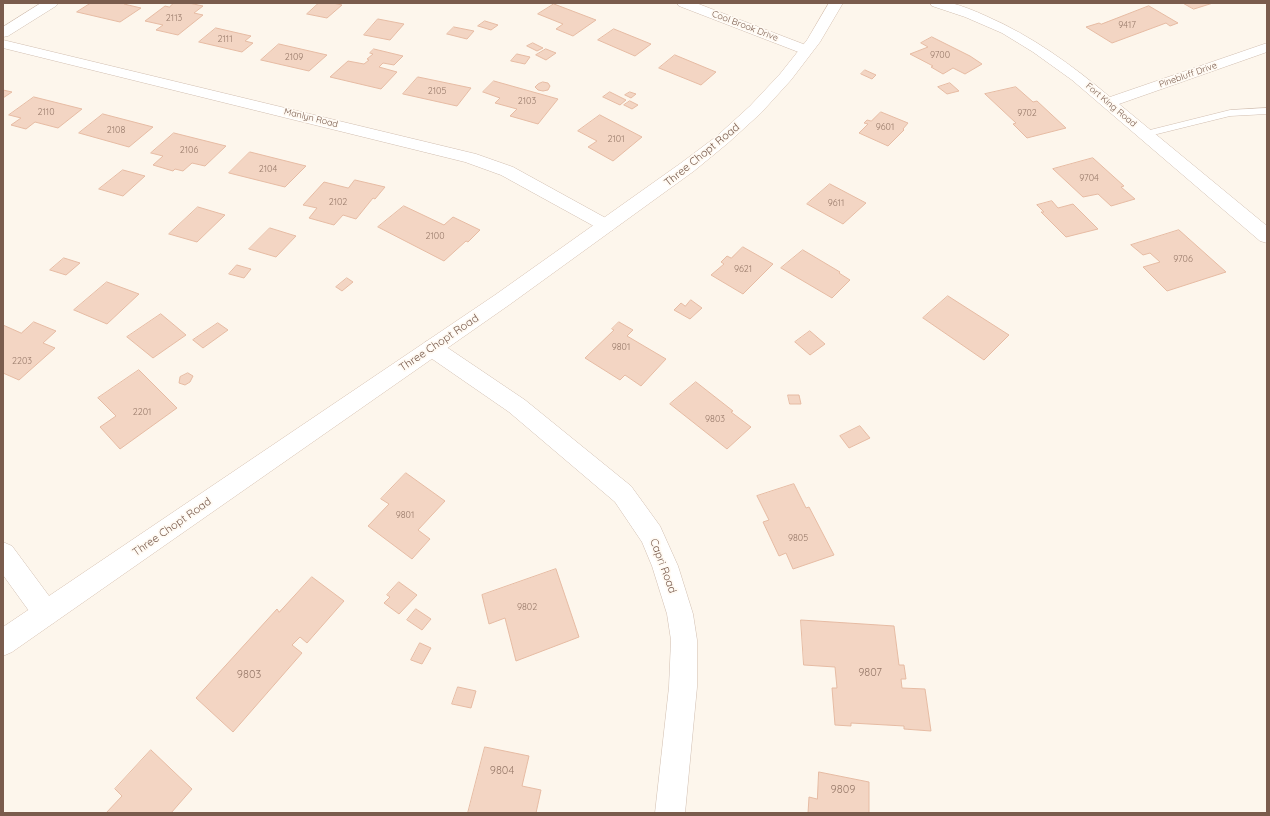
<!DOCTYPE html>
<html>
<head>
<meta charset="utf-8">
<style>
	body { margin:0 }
	#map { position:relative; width:1270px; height:816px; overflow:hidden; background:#fdf6ec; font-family:Quicksand,sans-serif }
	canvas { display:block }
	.frame { position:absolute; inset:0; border:4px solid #7a5c4d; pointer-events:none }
</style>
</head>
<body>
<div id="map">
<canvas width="1270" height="816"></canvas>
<div class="frame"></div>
</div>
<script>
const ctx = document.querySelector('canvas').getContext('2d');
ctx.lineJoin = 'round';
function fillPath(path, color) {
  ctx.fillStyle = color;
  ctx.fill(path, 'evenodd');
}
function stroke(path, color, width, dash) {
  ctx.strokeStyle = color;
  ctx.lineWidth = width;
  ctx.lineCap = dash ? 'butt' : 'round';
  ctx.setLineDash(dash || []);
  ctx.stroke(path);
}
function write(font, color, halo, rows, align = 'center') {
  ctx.font = font + ' Quicksand,sans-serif';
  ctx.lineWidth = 3.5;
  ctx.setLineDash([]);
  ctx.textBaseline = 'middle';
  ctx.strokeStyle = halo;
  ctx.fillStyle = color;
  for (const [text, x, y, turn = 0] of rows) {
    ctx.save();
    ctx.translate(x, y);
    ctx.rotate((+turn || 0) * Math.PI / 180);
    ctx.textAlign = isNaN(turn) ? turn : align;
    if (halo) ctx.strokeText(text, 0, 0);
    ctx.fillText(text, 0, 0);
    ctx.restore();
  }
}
const building = new Path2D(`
	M91,3H125L124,4L141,8L120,22L77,12Z
	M174,3H189L203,6L194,13L203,15L178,35L156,30L163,25L145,21L165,6L169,7Z
	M319,3H333L342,5L327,18L307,14Z
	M1183,3H1213L1194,9Z
	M554,4L596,20L573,36L556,29L563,24L538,14Z
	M1149,6L1178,23L1170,26L1166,23L1112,43L1086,27L1099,23L1101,24Z
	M378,19L404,24L390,40L364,35Z
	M485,21L498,25L491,30L478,26Z
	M454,27L474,31L467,39L447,34Z
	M216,28L251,36L245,41L253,43L242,52L199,42Z
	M614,29L651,44L635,56L598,40Z
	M932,37L970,56L982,64L965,74L953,68L943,74L931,67L933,66L910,54L928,47L921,43Z
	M533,43L543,48L537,51L527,46Z
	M279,44L327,55L309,71L261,60Z
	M374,49L403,56L394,65L383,63L379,67L397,72L381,89L330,77L348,61L364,64L369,60L367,59L373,54L370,53Z
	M546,49L556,53L546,60L536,55Z
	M517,54L530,57L525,64L511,61Z
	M675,55L716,72L701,85L659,68Z
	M865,70L876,75L872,79L861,74Z
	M418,77L423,78L471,88L457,106L403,94Z
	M494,81L558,99L538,124L510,116L517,109L495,103L500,98L483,92Z
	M543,82L548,83L550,86L548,90L543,91L538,90L535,87L538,84Z
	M950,83L959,91L947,94L938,87Z
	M1016,87L1033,102L1037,101L1066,128L1027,138L1013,124L1016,123L985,94Z
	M3,90L12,92L3,98Z
	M610,92L626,100L620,105L603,97Z
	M630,92L636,94L631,98L625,95Z
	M34,97L82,109L58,128L35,122L26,129L11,125L21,118L9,115Z
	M630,101L638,105L632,109L624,105Z
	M881,112L908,123L903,129L904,130L888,146L859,133L868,124L864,123L867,120L871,121Z
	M103,114L153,127L129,147L79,133Z
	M600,115L642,137L613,161L588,147L597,141L578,131Z
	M174,133L226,146L205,166L192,163L183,171L175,169L173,171L153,165L163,156L151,153Z
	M250,152L306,166L285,187L229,173Z
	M1093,158L1124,186L1121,187L1135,199L1111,206L1098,194L1083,197L1053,169Z
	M123,170L145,176L123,196L99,189Z
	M355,180L385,187L375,199L373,198L356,219L343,215L334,225L309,218L317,208L303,205L324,182L348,188Z
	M830,184L866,203L843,224L807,204Z
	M1052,201L1058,208L1073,204L1098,229L1066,237L1041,212H1044L1037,205Z
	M404,206L444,225L453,217L480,230L468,242L466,241L444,261L378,227Z
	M198,207L225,215L197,242L169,234Z
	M270,228L296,236L276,257L249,249Z
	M1179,230L1226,272L1167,291L1143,267L1160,262L1150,253L1143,255L1131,245Z
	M743,247L773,264L743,294L711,275L724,264L721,262L727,256L731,258Z
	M803,250L840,272L839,273L850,280L832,298L781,268Z
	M64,258L80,263L66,275L50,270Z
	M237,265L251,269L244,278L229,274Z
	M347,278L353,282L342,291L336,287Z
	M107,282L139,294L107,324L74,310Z
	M948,296L1009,335L984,360L923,318Z
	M691,300L702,308L690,319L674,310L681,303L685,306Z
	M161,314L186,335L153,358L127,337Z
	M34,322L56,331L43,343L55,348L19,380L3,373V325L21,333Z
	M619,322L633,330L627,336L666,359L641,386L625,375L620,380L585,358L614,330L612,329Z
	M218,323L228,330L203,348L193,340Z
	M810,331L825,344L810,355L795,342Z
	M139,370L177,408L120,449L100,427L116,416L98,398Z
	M188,373L193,376L190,382L185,385L179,383L180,377Z
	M696,382L733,411L731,412L751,427L727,449L670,404Z
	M788,395H799L801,404H790Z
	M860,426L870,438L849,448L840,436Z
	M406,473L445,501L418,530L430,539L412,559L368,526L389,504L381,499Z
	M794,484L806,508L809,507L834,555L793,569L786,553L779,556L763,522L769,520L757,496Z
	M556,569L579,637L516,661L505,618L489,624L482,595Z
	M312,577L344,601L307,643L300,637L292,645L302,653L233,732L196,698L277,609L279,612Z
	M399,582L417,595L399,614L384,603L390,597L387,595Z
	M416,609L431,619L422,630L407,620Z
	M801,620L894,626L899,665H904L906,679H901L902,688L925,689L931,731L904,729V726L851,723V726L835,725L832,688H837L835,667L804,665Z
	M420,643L431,648L422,664L411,660Z
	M458,687L476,691L471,708L452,704Z
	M485,747L529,756L522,786L541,790L536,813H468Z
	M151,750L192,789L171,813H106L122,796L115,789Z
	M819,772L869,782V813H808L809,797L817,799Z`);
const lane = new Path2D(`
	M1267,108V114L1230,116L1145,137L1140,134L1142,132L1230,110Z`);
const street = new Path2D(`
	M41,3H58L56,6L8,36L3,37V27Z
	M677,3H696L811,47L813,50L811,53L806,54L801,53L679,6Z
	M930,3C937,3 945,2 951,3C963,6 975,11 986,16C1032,36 1072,65 1110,97L1267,43V52L1119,104L1267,226V243L1260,241L1072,80L1033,52L1002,33L965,17L932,6Z
	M3,40L476,154L513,167L613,222L616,226L613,230L607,232L601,230L501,175L465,162L3,48Z
	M432,340L439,342L525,400L631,486L660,526L678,566L693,614L697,640V687L685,813H655L669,687L671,640L667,614L652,566L642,542L615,502L509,412L425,354L422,348L425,342Z
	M3,542L12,546L55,604L59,613L55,622L46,626L37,622L3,575Z`);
const secondary = new Path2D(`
	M829,3H843L820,42L791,80L761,113L728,143L694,171L509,305L12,652L3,656V627L495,295L681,163L717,136L750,106L780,74L807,40Z`);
const numberNames = [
	["2113",174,18],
	["9417",1127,25],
	["2111",225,39],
	["9700",940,55],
	["2109",294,57],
	["2105",437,91],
	["2103",527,101],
	["2110",46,112],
	["9702",1027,113],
	["9601",885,127],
	["2108",116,130],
	["2101",616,139],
	["2106",189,150],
	["2104",268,169],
	["9704",1089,178],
	["2102",338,202],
	["9611",836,203],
	["2100",435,236],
	["9706",1183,259],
	["9621",743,269],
	["9801",621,347],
	["2203",22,361],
	["2201",142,412],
	["9803",715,419],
	["9801",405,515],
	["9805",798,538],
	["9802",527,607]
];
const farStreetnames = [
	["Cool Brook Drive",745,26,21],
	["Pinebluff Drive",1188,75,-19],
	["Fort King Road",1111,105,40],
	["Manlyn Road",311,118,14]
];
const streetNames = [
	["Three Chopt Road",702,155,-39],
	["Three Chopt Road",439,343,-34],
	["Three Chopt Road",172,527,-35],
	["Capri Road",663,566,70]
];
const nearNumbernames = [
	["9807",870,673],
	["9803",249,675],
	["9804",502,771],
	["9809",843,790]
];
fillPath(building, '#f3d5c3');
stroke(building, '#e6bba3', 1);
stroke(lane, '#d1beb0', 1);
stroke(street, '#d1beb0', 1);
stroke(secondary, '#d6c0b0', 1);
fillPath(lane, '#fff');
fillPath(street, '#fff');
fillPath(secondary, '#fff');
write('9px', '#987a6a', null, numberNames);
write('9px', '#7a5c4d', '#fffaf3', farStreetnames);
write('11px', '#7a5c4d', '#fffaf3', streetNames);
write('11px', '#987a6a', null, nearNumbernames);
</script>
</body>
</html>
